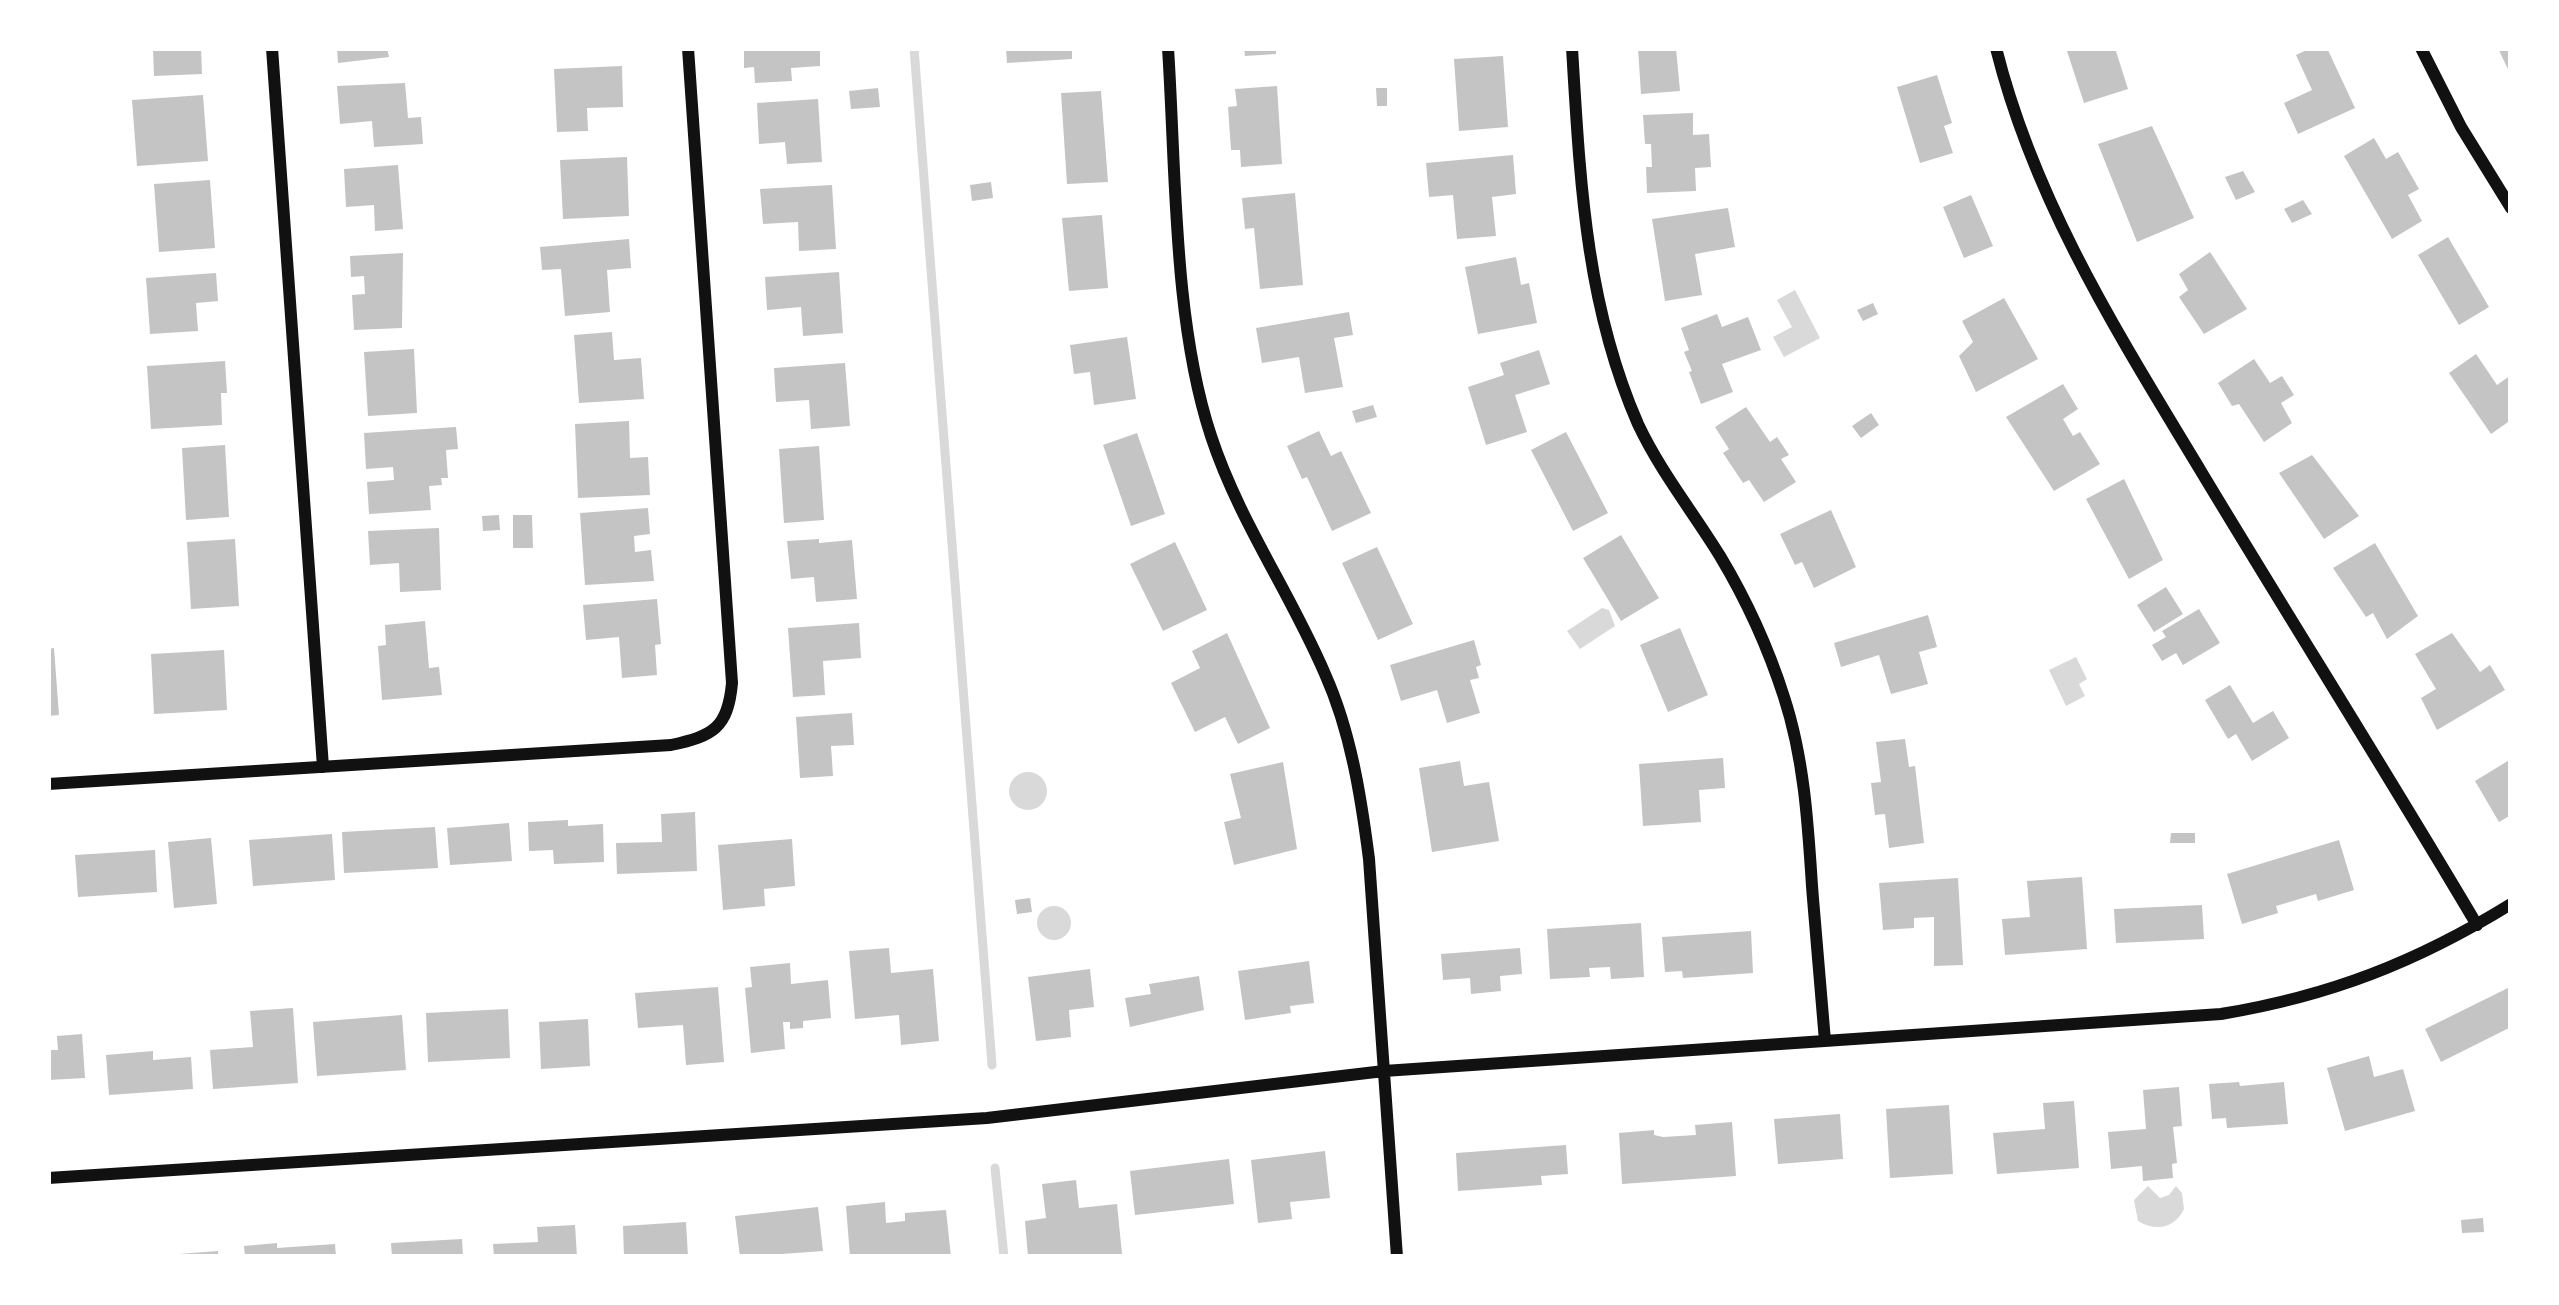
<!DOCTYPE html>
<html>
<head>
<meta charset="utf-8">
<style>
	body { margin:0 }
	#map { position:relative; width:2559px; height:1305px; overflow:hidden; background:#fff; font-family:Ubuntu,sans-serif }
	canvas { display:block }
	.frame { position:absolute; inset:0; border:51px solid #fff; pointer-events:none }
</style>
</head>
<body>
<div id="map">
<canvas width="2559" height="1305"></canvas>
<div class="frame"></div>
</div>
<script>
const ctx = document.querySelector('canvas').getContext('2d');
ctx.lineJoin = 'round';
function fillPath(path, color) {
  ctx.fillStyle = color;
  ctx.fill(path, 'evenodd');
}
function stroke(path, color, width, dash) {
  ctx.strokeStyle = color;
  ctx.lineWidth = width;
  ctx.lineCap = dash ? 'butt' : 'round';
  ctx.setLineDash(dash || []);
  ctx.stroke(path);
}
const water = new Path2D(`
	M1795,290L1820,338L1784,357L1773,337L1792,327L1777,300Z
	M1602,608L1609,610L1615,626L1580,649L1567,631Z
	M2076,657L2087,679L2079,684L2085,696L2066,706L2049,670Z
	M1009 791a19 19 0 1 1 38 0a19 19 0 1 1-38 0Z
	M1037 923a17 17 0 1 1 34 0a17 17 0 1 1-34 0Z
	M2148,1186L2160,1198L2169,1195L2176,1186L2182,1193L2184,1209C2175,1228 2156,1232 2138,1221L2134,1200Z`);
const stream = new Path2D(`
	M914,48L992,1065
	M995,1168L1004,1257`);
const building = new Path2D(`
	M153,48H201L202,74L154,76Z
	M337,48H387L389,57L338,63Z
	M744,48H820V66L791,68L792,81L755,83L754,67L744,68Z
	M1006,48H1072V59L1007,63Z
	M1244,48H1276V54L1245,56Z
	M1638,48H1676L1680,91L1641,94Z
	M2066,48H2115L2128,89L2084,103Z
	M2311,48H2327L2355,108L2298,134L2284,103L2312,90L2296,55Z
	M2498,48H2511V75L2504,61Z
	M1503,56L1508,127L1459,131L1454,59Z
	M622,66L623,107L587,108L588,131L557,132L554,69Z
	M1937,75L1952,123L1944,126L1953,153L1920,163L1897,87Z
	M405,83L408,118L421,117L423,144L374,147L372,121L340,124L337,86Z
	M1277,86L1282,164L1241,167L1240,150H1231L1228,107L1237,106L1235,89Z
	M878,88L880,107L851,109L849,91Z
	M1376,88H1387V106H1377Z
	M1101,91L1108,182L1067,184L1061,93Z
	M203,95L208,161L137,166L132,100Z
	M818,99L822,162L787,164L785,142L759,144L757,103Z
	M1693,113V135L1709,134L1711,167L1695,168L1696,191L1647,193L1646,167H1652L1651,144H1645L1643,115Z
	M2152,126L2194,218L2137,242L2098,144Z
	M2374,138L2386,159L2398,152L2419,189L2408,195L2422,221L2392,239L2344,156Z
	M1513,155L1516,194L1492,197L1496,236L1457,239L1453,195L1429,197L1426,163Z
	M627,157L629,216L563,219L560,160Z
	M398,165L403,229L375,231L374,205L346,207L344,169Z
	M2243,171L2255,192L2236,200L2225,177Z
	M210,180L215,248L159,252L154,184Z
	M991,182L993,198L972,201L970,185Z
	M832,185L836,249L799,251L798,222L763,224L760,189Z
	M1295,193L1303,285L1260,289L1254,228L1245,229L1242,198Z
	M1971,195L1993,246L1964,258L1943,207Z
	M2303,200L2312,214L2292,223L2284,209Z
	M1728,208L1735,247L1695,254L1702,295L1665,301L1652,219Z
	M1102,215L1108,288L1069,291L1062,218Z
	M2448,237L2489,307L2459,325L2418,255Z
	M629,239L631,268L607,270L610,312L565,316L561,269L542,270L540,247Z
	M2210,252L2247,309L2204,334L2179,297L2188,290L2179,274Z
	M403,253L402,328L354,330L352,295L365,294L364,276L351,277L350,256Z
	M1516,257L1521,285L1529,283L1537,323L1478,334L1465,267Z
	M839,272L843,333L803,336L801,307L767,310L765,277Z
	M216,273L218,301L196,303L198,331L150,334L146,278Z
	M2004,298L2038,359L1976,392L1959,356L1973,342L1962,321Z
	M1873,303L1878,314L1863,321L1857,310Z
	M1349,312L1353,335L1334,338L1343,387L1305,393L1299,357L1262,363L1256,328Z
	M1717,314L1722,327L1748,317L1761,350L1722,364L1733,392L1701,404L1689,372L1692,371L1684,352L1689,350L1681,328Z
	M612,332L614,360L641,358L644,399L579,403L574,335Z
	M1127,337L1136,399L1094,405L1090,372L1074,374L1070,345Z
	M414,349L417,413L368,416L364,352Z
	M1539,350L1550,384L1515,395L1527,432L1486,445L1468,387L1504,375L1500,363Z
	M2476,354L2497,385L2511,375V420L2491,434L2449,373Z
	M2254,359L2270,383L2282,376L2294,395L2281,403L2292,423L2264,442L2239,404L2232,406L2218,383Z
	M225,361L227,393H221L222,425L151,429L147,366Z
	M845,363L850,426L811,429L809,400L776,402L774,368Z
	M2063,384L2078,409L2063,419L2073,436L2080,432L2100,464L2054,491L2006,417Z
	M1373,405L1377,417L1356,423L1352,411Z
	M1746,407L1770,442L1777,437L1789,455L1781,459L1796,482L1764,502L1749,480L1743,483L1723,453L1729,449L1715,427Z
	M1871,413L1879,425L1861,438L1852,426Z
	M629,421L630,458L648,457L650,495L578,498L575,424Z
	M456,427L458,449L446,450L448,478H441L442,485L429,486L431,510L369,514L367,482L394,480L393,467L366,469L364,433Z
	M1319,431L1331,456L1341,451L1371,513L1332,531L1307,477L1302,479L1287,446Z
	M1566,432L1608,513L1573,531L1531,450Z
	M1137,433L1165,514L1131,526L1103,445Z
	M225,445L229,517L186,520L182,448Z
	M819,446L824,520L784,523L779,449Z
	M2312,455L2359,516L2324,539L2279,473Z
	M2124,479L2163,560L2129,579L2086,499Z
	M648,508L650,534L634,536L635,552L651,550L654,581L585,585L580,513Z
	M1831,510L1856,567L1814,588L1802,562L1795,565L1780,534Z
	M499,515L500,530L483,531L482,516Z
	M513,515H532L533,548H513Z
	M439,528L441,590L400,592L399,563L370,565L368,531Z
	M1621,535L1659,598L1621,621L1583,558Z
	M235,539L239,606L191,609L187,542Z
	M819,539V543L852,540L857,599L816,602L814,577L791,579L787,541Z
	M1175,542L1207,610L1163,631L1130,564Z
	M2375,543L2418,616L2387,639L2373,613L2366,617L2333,568Z
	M1377,547L1413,624L1378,640L1342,563Z
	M2166,587L2183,614L2154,632L2137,605Z
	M657,599L661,644L655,645L657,675L622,678L619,637L586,640L583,605Z
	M2199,609L2220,643L2183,665L2176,653L2162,661L2152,645L2166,637L2162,631Z
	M1928,615L1937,647L1919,652L1928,684L1891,694L1879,655L1841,667L1834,643Z
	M425,621L429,668L439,667L442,695L382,700L378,646L386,645L385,625Z
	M859,623L861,658L823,661L825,695L793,697L788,628Z
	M1680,628L1708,695L1668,712L1640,645Z
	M1227,633L1270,728L1238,744L1225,717L1195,732L1171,683L1200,668L1192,651Z
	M2452,633L2480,672L2490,665L2505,690L2437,730L2421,698L2436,689L2415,654Z
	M1474,640L1481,665L1476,667L1479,678L1470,680L1480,713L1447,723L1437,690L1401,701L1390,665Z
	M54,648L59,715L48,716V649Z
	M224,650L227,710L154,714L151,654Z
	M2230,685L2253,723L2273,711L2289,738L2252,761L2236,734L2228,739L2205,700Z
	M852,713L854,745L831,746L833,776L800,778L796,717Z
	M1905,739L1909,767L1915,766L1924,843L1889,848L1885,814L1875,815L1871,783L1881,782L1876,742Z
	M1723,758L1725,788L1699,790L1701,822L1643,826L1639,764Z
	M2511,759V815L2499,822L2475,781Z
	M1460,761L1464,786L1489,782L1499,841L1432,852L1419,768Z
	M1283,762L1297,849L1234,865L1224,822L1241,818L1230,774Z
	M695,812L697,871L617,874L616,843L662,842L661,814Z
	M568,820V826L603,824L604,862L554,864L553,850L529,851L528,822Z
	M509,823L512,861L450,865L447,828Z
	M435,827L438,868L344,873L342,832Z
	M2171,833H2195V843H2170Z
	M332,834L335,880L253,886L249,840Z
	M211,838L217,904L174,908L168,842Z
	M792,839L795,886L764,889L765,906L723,910L718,845Z
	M2339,840L2354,890L2318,901L2316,894L2276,906L2278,913L2242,924L2227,874Z
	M155,850L157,892L78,897L75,855Z
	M2082,877L2087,949L2005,955L2002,919L2030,917L2027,881Z
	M1958,878L1963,965L1934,966V917L1914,918V928L1883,930L1879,883Z
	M1030,898L1032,912L1017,914L1015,900Z
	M2202,905L2204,939L2116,943L2114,909Z
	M1641,923L1644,977L1611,979L1610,967L1589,968L1590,977L1550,979L1547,929Z
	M1751,931L1753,973L1683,978L1682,971L1665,972L1662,937Z
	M889,948L891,973L933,969L939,1041L901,1045L899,1015L855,1019L849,951Z
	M1520,948L1522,974L1500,976L1501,991L1471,994L1470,978L1443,980L1441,954Z
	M1309,961L1314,1003L1290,1006L1291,1013L1245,1020L1238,971Z
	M790,963L791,984L828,980L831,1018L803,1021V1028L790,1029V1022H783L785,1049L751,1053L745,988L752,987L750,967Z
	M1090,969L1094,1007L1069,1010L1071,1037L1036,1041L1028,977Z
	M1199,976L1204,1010L1130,1027L1125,998L1151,994L1149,984Z
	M718,987L724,1062L686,1065L683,1025L638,1028L635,993Z
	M2508,988L2511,1027L2441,1062L2425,1029Z
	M293,1008L298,1083L213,1089L210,1050L253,1047L250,1011Z
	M508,1009L510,1058L428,1062L426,1013Z
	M402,1015L406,1070L317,1076L313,1022Z
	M588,1019L590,1066L541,1069L539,1022Z
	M82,1034L85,1078L48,1080V1050H58L57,1036Z
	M153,1051V1060L191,1057L193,1089L109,1095L106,1055Z
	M2369,1056L2374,1077L2403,1069L2415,1111L2345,1131L2327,1068Z
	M2239,1082L2240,1086L2284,1082L2288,1124L2227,1128L2226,1118L2212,1119L2209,1084Z
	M2179,1087L2182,1126L2173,1127L2177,1163L2172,1164L2173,1178L2143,1181L2142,1166L2111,1169L2108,1132L2146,1129L2143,1090Z
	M2074,1101L2079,1168L1997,1174L1993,1133L2045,1129L2043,1103Z
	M1949,1105L1953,1174L1890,1178L1886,1109Z
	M1840,1114L1843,1159L1778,1164L1774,1119Z
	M1732,1122L1736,1176L1622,1184L1619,1133L1654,1130V1135L1663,1137L1696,1135L1695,1125Z
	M1566,1145L1568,1174L1541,1176L1542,1185L1458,1191L1456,1153Z
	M1325,1151L1330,1198L1290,1202L1292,1219L1258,1223L1251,1160Z
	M1229,1159L1234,1204L1135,1215L1130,1171Z
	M1076,1180L1079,1208L1117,1204L1122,1254L1028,1257L1025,1221L1046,1218L1042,1184Z
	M885,1202L886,1223L905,1221V1213L946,1210L951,1257H850L846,1206Z
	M818,1207L823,1251L740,1257L735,1216Z
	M2483,1218L2484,1232L2462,1233L2461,1220Z
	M686,1222L688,1257H624L623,1226Z
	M575,1225L577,1257H494L493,1244L538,1242L537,1227Z
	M462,1239L463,1257H392L391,1243Z
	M277,1243V1248L335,1244L336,1257H245L244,1246Z
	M218,1251V1257H179V1254Z`);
const minor = new Path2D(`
	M272,48L323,767
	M1168,48C1176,170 1173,321 1211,436C1239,521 1290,592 1325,674C1351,732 1361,797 1369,859L1397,1257
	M1572,48C1580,178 1585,303 1638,424C1660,471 1693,512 1720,556C1747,601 1768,647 1784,697C1804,758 1808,823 1812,886C1816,938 1821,990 1825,1041
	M1996,48C2035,204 2120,337 2202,473C2293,624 2387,773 2477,925
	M2421,48L2461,127L2511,208
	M48,784L671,745C713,736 728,728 732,683L688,48
	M48,1178L987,1118L1384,1071L2221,1014C2330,996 2417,962 2511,904`);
fillPath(water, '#d9d9d9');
stroke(stream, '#d9d9d9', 9);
fillPath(building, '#c4c4c4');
stroke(minor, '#111', 12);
</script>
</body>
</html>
